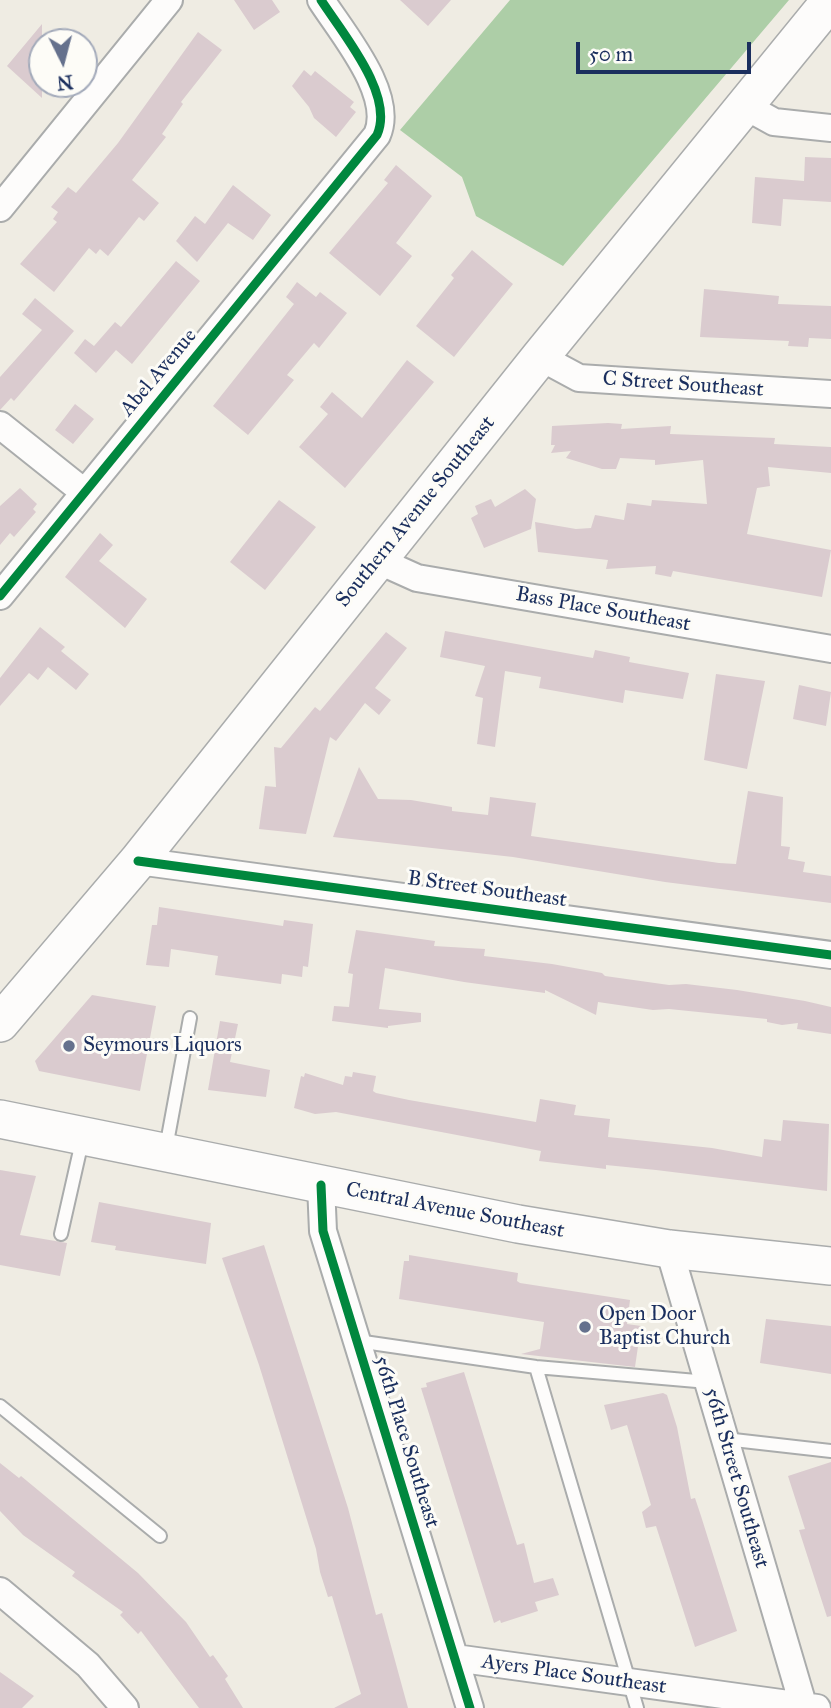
<!DOCTYPE html>
<html>
<head>
<meta charset="utf-8">
<style>
	body { margin:0 }
	#map { position:relative; width:831px; height:1708px; overflow:hidden; background:#efece3; font-family:"IM FELL Great Primer",serif }
	canvas { display:block }
	.north { position:absolute; left:28px; top:28px; width:70px; height:70px; box-sizing:border-box; background:#fdfcf7; border:2px solid #a3aaba; border-radius:50%; rotate:174deg; font-size:19px; font-weight:700; line-height:28px; text-align:center; color:#1b2f5e }
	.north::after { content:''; display:block; margin:auto; width:24px; height:32px; background:#65718d; clip-path:polygon(50% 0,100% 100%,50% 72%,0 100%) }
	.scale { position:absolute; left:576px; top:42px; width:175px; height:32px; box-sizing:border-box; border:4px solid #1b2f5e; border-top:0; padding-left:9px; font-size:21px; line-height:24px; white-space:nowrap; color:#1b2f5e; -webkit-text-stroke:5px #fdfcf7; paint-order:stroke }
</style>
</head>
<body>
<div id="map">
<canvas width="831" height="1708"></canvas>
<div class="north">N</div>
<div class="scale">50 m</div>
</div>
<script>
const ctx = document.querySelector('canvas').getContext('2d');
ctx.lineJoin = 'round';
function fillPath(path, color) {
  ctx.fillStyle = color;
  ctx.fill(path, 'evenodd');
}
function stroke(path, color, width, dash) {
  ctx.strokeStyle = color;
  ctx.lineWidth = width;
  ctx.lineCap = dash ? 'butt' : 'round';
  ctx.setLineDash(dash || []);
  ctx.stroke(path);
}
function write(font, color, halo, rows, align = 'center') {
  ctx.font = font + ' "IM FELL Great Primer",serif';
  ctx.lineWidth = 6;
  ctx.setLineDash([]);
  ctx.textBaseline = 'middle';
  ctx.strokeStyle = halo;
  ctx.fillStyle = color;
  for (const [text, x, y, turn = 0] of rows) {
    ctx.save();
    ctx.translate(x, y);
    ctx.rotate((+turn || 0) * Math.PI / 180);
    ctx.textAlign = isNaN(turn) ? turn : align;
    if (halo) ctx.strokeText(text, 0, 0);
    ctx.fillText(text, 0, 0);
    ctx.restore();
  }
}
const forest = new Path2D(`
	M510,0H789L563,266L476,216L462,177L400,130Z`);
const building = new Path2D(`
	M234,0H272L280,12L254,30Z
	M400,0H451L428,26Z
	M42,24V98L7,66Z
	M198,32L222,50L181,102L183,104L162,134L166,137L132,180L159,203L144,221L139,217L108,256L100,249L96,254L89,248L54,292L20,264L57,222L53,219L58,212L51,207L68,187L76,193L118,143Z
	M304,70L311,76L315,71L354,102L350,107L356,112L336,137L314,118L309,107L292,86Z
	M805,157L831,158V202L783,199L781,226L752,223L755,177L804,181Z
	M396,165L432,196L396,243L412,256L380,296L329,253L388,183L384,180Z
	M233,185L271,215L253,240L228,223L197,262L176,241L195,216L205,224Z
	M472,250L513,284L454,357L416,326L454,278L451,275Z
	M176,261L200,281L132,364L116,350L96,373L74,353L85,339L94,346L115,322L121,327Z
	M297,282L316,297L320,292L347,313L319,348L314,343L287,375L294,380L248,435L213,406L294,304L286,297Z
	M704,289L779,296L778,304L831,306V339L809,338L808,347L788,346L789,341L700,337Z
	M35,298L74,331L14,401L11,398L0,410V377L42,330L22,314Z
	M407,360L434,382L345,488L299,447L328,414L320,407L332,392L362,418Z
	M75,404L94,419L73,444L55,430Z
	M608,423L622,424L621,429L671,426L670,434L775,438L774,444L831,447V473L768,467L770,486L757,488L747,534L831,550L822,597L673,571L671,577L655,574L656,566L606,569L608,560L538,552L535,522L576,529L591,528L595,515L624,520L627,503L651,506L652,500L707,504L703,460L655,465V460L620,458L616,469H602L566,458L571,451L551,453L555,445H551L552,426Z
	M20,488L37,504L33,509L36,512L14,537L10,533L0,545V506Z
	M525,489L536,499L531,529L484,548L471,518L478,514L475,506L491,499L495,507Z
	M279,500L316,527L265,590L230,562Z
	M100,533L113,545L99,561L147,599L125,628L65,577Z
	M40,627L65,647L61,651L89,674L76,690L48,667L38,680L29,673L0,706V678Z
	M445,631L593,658L595,650L630,657L629,662L689,673L683,699L625,690L623,703L539,688L541,677L505,671L495,747L477,744L483,698L475,696L485,666L440,657Z
	M386,632L407,648L375,688L391,700L379,715L365,703L336,741L330,737L306,834L259,829L265,786L276,787L274,747L281,748L315,707L320,711Z
	M716,674L765,681L747,769L704,760Z
	M799,685L831,692L826,726L793,719Z
	M359,767L378,799L411,800L452,807V811L488,815L490,797L536,803L531,836L719,863L736,864L748,791L783,797L781,846L790,847L788,859L805,862L803,872L831,876V903L665,882L513,857L333,837Z
	M159,907L283,926L284,920L313,924L308,967L303,966L302,977L282,974L281,984L215,975L218,956L171,949L169,967L146,965L152,925H157Z
	M356,930L435,941L434,946L485,949L484,956L552,964L602,973L605,976L669,985L686,984L737,990L805,1001L831,1007V1034L797,1029L798,1023L782,1025L767,1022V1019L669,1009L653,1010L598,1002L596,1015L545,990V993L464,982L385,968L379,1009L421,1013V1022L388,1026V1028L332,1021L334,1006L349,1007L353,974L348,973Z
	M92,995L156,1006L140,1091L39,1071L35,1061Z
	M220,1021L238,1024L230,1062L270,1070L266,1097L208,1090Z
	M353,1072L376,1076L373,1091L376,1093L409,1100L536,1122L540,1099L576,1105L574,1115L610,1119L608,1137L712,1148L762,1157L764,1139L781,1141L783,1120L829,1124L827,1191L656,1170L606,1165V1169L539,1161L541,1151L336,1112L315,1114L294,1108L301,1076L304,1077L305,1073L343,1085L345,1076L352,1077Z
	M0,1170L36,1176L20,1235L67,1243L60,1276L0,1265Z
	M99,1202L211,1223L206,1264L115,1250L116,1246L91,1242Z
	M264,1245L348,1508L376,1615L382,1613L408,1708H334L361,1694L332,1596L328,1597L320,1572L316,1549L259,1365L222,1258Z
	M409,1255L518,1273L517,1281L520,1283L630,1300L627,1324L641,1326L635,1367L521,1354L540,1349L544,1322L399,1299L404,1261H409Z
	M766,1319L831,1326V1374L760,1363Z
	M464,1372L517,1545L524,1543L534,1583L553,1578L559,1595L535,1602L538,1611L501,1623L500,1620L494,1623L421,1388L427,1387L426,1383Z
	M663,1393L667,1395L677,1427L691,1499L695,1498L701,1516L737,1631L695,1647L656,1526L646,1528L642,1512L651,1505L627,1425L611,1430L604,1405Z
	M831,1462V1616L827,1617L799,1530L805,1529L788,1476Z
	M0,1463L19,1478L21,1476L138,1573L186,1622L210,1657L213,1655L228,1676L225,1679L243,1708H199L141,1631L138,1634L120,1615L123,1612L72,1576L75,1572L23,1535L0,1511Z
	M0,1672L34,1696L22,1708H0Z`);
const lane = new Path2D(`
	M166,1148L190,1018
	M61,1234L83,1137
	M357,1341L536,1367L708,1382
	M536,1367L637,1708
	M0,1406L160,1536
	M725,1439L831,1451`);
const street = new Path2D(`
	M745,106L774,122L831,128
	M0,208L169,0
	M540,357L579,378L831,394
	M0,425L84,492
	M377,560L417,578L831,649
	M0,596L377,135C395,95 343,34 321,0
	M138,861L831,955
	M321,1185L323,1231L470,1708
	M669,1249L804,1708
	M0,1591L88,1665L125,1708
	M455,1658L817,1708`);
const secondary = new Path2D(`
	M0,1023L138,861L540,357L831,0
	M0,1119L518,1224L669,1249L831,1266`);
const cycleway = new Path2D(`
	M0,596L377,135C395,95 343,34 321,0
	M138,861L831,955
	M321,1185L323,1231L470,1708`);
const markers = [
	[69,1046,7,"#65718d"],
	[585,1327,7,"#65718d"]
];
const streetNames = [
	["Abel Avenue",159,373,-50],
	["C Street Southeast",683,385,4],
	["Southern Avenue Southeast",416,512,-51],
	["Bass Place Southeast",603,610,10],
	["B Street Southeast",487,890,8],
	["Central Avenue Southeast",455,1211,11],
	["56th Place Southeast",406,1442,73],
	["56th Street Southeast",736,1478,74],
	["Ayers Place Southeast",574,1675,8]
];
const poiNames = [
	["Seymours Liquors",83,1046],
	["Open Door",599,1315],
	["Baptist Church",599,1339]
];
fillPath(forest, '#adcea7');
fillPath(building, '#dacbcf');
stroke(lane, '#aaacac', 16);
stroke(street, '#aaacac', 30);
stroke(secondary, '#aaacac', 40);
stroke(lane, '#fdfcfb', 12);
stroke(street, '#fdfcfb', 26);
stroke(secondary, '#fdfcfb', 37);
stroke(cycleway, '#00873e', 9);
for (const [x, y, r, color] of markers) {
  const dot = new Path2D();
  dot.arc(x, y, r, 0, 2 * Math.PI);
  ctx.fillStyle = color;
  ctx.fill(dot);
  stroke(dot, '#fdfcf7', 2.5);
}
write('21px', '#1b2f5e', '#fdfcf7', streetNames);
write('21px', '#1b2f5e', '#fdfcf7', poiNames, 'left');
</script>
</body>
</html>
